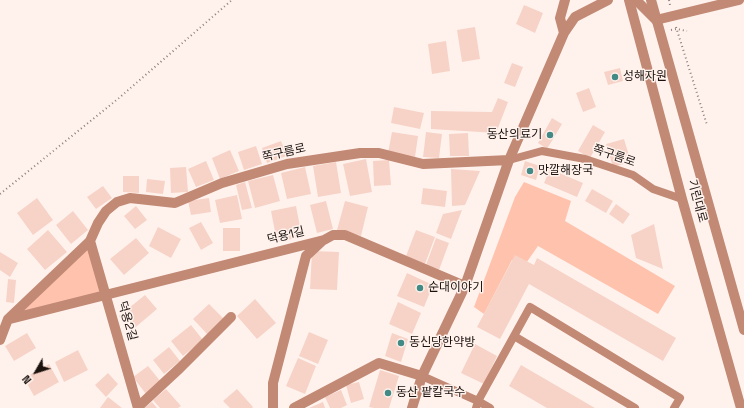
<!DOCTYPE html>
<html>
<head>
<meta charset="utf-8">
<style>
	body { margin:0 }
	#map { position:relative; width:744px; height:408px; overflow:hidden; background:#fff2ed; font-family:"Space Grotesk",sans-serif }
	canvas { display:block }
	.north { position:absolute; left:16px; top:352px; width:40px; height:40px; -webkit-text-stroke:3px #fff2ed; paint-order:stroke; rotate:231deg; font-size:11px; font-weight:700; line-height:16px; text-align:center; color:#1b110d }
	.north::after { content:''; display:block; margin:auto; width:14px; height:18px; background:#1b110d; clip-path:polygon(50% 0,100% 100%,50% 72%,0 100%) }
</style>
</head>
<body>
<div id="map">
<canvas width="744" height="408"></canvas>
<div class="north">N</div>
</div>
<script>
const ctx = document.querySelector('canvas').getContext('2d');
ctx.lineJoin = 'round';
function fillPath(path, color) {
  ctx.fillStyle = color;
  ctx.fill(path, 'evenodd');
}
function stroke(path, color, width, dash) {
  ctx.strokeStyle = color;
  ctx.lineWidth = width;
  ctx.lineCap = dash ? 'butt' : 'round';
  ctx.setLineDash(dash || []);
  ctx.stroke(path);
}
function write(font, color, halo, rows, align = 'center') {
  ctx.font = font + ' "Space Grotesk","Noto Sans KR",sans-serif';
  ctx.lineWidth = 3;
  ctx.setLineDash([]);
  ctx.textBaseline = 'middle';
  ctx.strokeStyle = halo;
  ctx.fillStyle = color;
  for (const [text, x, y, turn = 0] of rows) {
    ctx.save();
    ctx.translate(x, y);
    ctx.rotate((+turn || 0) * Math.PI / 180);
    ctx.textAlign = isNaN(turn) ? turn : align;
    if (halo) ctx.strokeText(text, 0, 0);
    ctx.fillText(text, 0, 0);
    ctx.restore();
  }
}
const green = new Path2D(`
	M524,182L571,201L565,221L675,286L658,314L538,246L524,266L512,260L484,314L474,307L515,197Z
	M92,243L107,291L17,321L21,311Z`);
const building = new Path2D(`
	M524,5L543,13L535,33L516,24Z
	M475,27L480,59L462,62L457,30Z
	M446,41L450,71L432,74L428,44Z
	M512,63L523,67L515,87L504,83Z
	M620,68L623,81L608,85L604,72Z
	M589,88L596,107L583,112L576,93Z
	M498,98L508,102L496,133L431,129V111L492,112Z
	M394,107L424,113L420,129L391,123Z
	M552,118L562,124L547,149L538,143Z
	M593,125L605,132L590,158L578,151Z
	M392,132L418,136L415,157L388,153Z
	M426,132L442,134L439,158L423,157Z
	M468,133L469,156H450L449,134Z
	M624,139L631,162L613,167L606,144Z
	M281,141L287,156L267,163L262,148Z
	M256,146L262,164L244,170L238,152Z
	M230,150L239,171L220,179L212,158Z
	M366,159L372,192L350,196L343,164Z
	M389,160L391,185L374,186L373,161Z
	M206,161L214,180L196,187L188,169Z
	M525,161L540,166L536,180L521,175Z
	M336,162L341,193L318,197L313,166Z
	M186,167L188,192L171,193L170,168Z
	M305,167L311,194L287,199L281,173Z
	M451,169L480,171L465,205L452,206Z
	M550,169L583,183L577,197L544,183Z
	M273,175L280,201L255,208L248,181Z
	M123,176H139V193L123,192Z
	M147,179L165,181L163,194L146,192Z
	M245,182L252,208L242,210L236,185Z
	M103,186L112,198L96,209L87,197Z
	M423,188L447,191L445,207L421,204Z
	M592,189L613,201L606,213L585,201Z
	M237,195L242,219L220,223L215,200Z
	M37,198L53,220L33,235L17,213Z
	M209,198L211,212L191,215L188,201Z
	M326,201L333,229L317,233L310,205Z
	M345,201L368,207L361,236L337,230Z
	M616,204L630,214L623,224L609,214Z
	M136,206L147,220L135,229L124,216Z
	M296,206L302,237L277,242L271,211Z
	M462,210L451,239L436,233L443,214Z
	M73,211L88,230L71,244L56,225Z
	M201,222L213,243L201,250L189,228Z
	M654,224L663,269L636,258L631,235Z
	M158,227L181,239L171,258L149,246Z
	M223,228H240V251H223Z
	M48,230L67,252L45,270L27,249Z
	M416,230L435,237L425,264L406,256Z
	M136,238L149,253L124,275L110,259Z
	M436,238L449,243L439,270L426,265Z
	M312,251L339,252L337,290L310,289Z
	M0,252L18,263L10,277L0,270Z
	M515,255L534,265L537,258L676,338L663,361L529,284L500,339L477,327Z
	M407,273L433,285L424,307L397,296Z
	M8,279L16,280L14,303L6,302Z
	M145,295L157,309L131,331L119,316Z
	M255,299L276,323L257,339L237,316Z
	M398,302L421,313L412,334L389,324Z
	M209,304L225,320L208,335L193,319Z
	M191,325L203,340L183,356L171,341Z
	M309,332L328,340L318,364L299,356Z
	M27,333L36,348L14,361L5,346Z
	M392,333L408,339L401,362L385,356Z
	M475,344L497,356L484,384L461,373Z
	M169,347L180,361L164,374L153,360Z
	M78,350L88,370L64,382L55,362Z
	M298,358L316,366L305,394L286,386Z
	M49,364L59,382L34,396L24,378Z
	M521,365L595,408H547L509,386Z
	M148,366L161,382L146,394L133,377Z
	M380,370L399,376L389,408H374L369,407Z
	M108,373L118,384L106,397L95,385Z
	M359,382L364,399L351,403L346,385Z
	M166,389L181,406L178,408H160L153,400Z
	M237,389L253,407L252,408H230L223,401Z
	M341,390L347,405L341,408H330L325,397Z
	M108,397L122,408H100Z
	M152,402L157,408H144Z
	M323,402L325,408H309Z`);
const path = new Path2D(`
	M669,0L670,5
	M676,27L707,125
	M671,30L677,29L687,31
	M0,194L119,98L232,0`);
const service = new Path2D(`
	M509,160L542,151L585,159L633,175L653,189L682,199
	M514,336L635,408
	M422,376L478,401L490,408
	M476,408L478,401L530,307L680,398L674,408`);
const minor = new Path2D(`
	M636,0L656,20L739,0
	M564,33L560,18L565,0
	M90,241L138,408
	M10,319L324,240L333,235H345L465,286
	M0,340L8,319L90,241L98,223L106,211L117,202L130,198L175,203L222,183L287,164L360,153H379L423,164L509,160
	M138,407L180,368L231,317
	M273,408V383L306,256L322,241
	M294,408L379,363L422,376
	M412,408L422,376L465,286L509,160L564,33L575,17L608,0`);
const tertiary = new Path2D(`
	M629,0L682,199L741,408
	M651,0L744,330`);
const markers = [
	[615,77,4,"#428a85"],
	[550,135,4,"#428a85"],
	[530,171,4,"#428a85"],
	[420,288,4,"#428a85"],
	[401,343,4,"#428a85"],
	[388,393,4,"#428a85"]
];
const poiNames = [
	["성해자원",623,77],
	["동산의료기",542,135,"right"],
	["맛깔해장국",538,171],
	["순대이야기",428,288],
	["동신당한약방",409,343],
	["동산 팥칼국수",396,393]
];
const streetNames = [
	["쪽구름로",284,153,-13],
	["쪽구름로",614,156,19],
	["기린대로",697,201,75],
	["덕용1길",286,236,-14],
	["덕용2길",127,321,74]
];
fillPath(green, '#ffc2ad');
fillPath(building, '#f7d3c7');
stroke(path, '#8b7f7b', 2, [1, 3]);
stroke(service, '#c28975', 8);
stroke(minor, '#c28975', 10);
stroke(tertiary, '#c28975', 10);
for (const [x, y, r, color] of markers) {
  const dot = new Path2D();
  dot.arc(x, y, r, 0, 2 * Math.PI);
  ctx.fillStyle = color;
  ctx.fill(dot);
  stroke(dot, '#fff2ed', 1.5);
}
write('12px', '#1b110d', '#fff2ed', poiNames, 'left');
write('12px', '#1b110d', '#fff2ed', streetNames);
</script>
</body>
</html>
